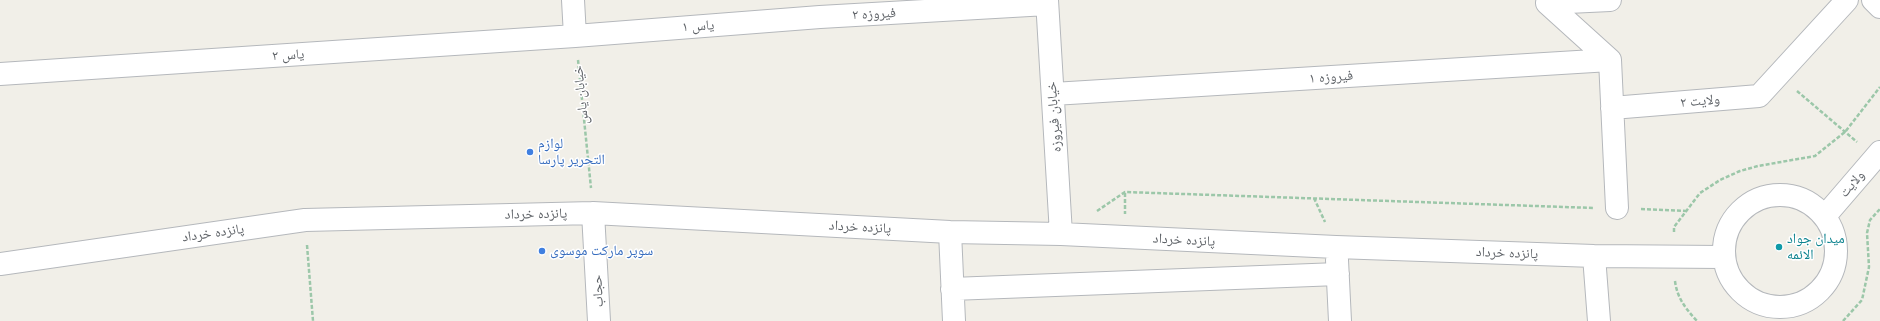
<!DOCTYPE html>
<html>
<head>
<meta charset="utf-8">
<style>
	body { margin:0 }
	canvas { display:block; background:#f1efe8 }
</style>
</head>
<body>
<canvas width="1880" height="321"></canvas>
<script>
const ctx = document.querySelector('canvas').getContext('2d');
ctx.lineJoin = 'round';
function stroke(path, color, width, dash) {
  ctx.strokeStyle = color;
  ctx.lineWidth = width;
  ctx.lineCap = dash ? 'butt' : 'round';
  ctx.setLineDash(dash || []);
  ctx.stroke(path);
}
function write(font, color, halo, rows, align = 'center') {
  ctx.font = font + ' Raleway,"Noto Naskh Arabic",sans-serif';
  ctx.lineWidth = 3;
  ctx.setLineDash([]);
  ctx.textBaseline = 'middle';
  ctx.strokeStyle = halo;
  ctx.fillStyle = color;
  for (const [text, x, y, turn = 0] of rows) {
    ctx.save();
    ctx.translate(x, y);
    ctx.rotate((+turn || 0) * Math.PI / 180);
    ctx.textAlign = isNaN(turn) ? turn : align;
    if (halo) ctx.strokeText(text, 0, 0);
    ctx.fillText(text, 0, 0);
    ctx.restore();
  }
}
const path = new Path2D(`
	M578,60L591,188
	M1797,91L1857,142
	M1125,193V214
	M1314,198L1325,222
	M1641,209L1686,211
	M1097,211L1125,192L1594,208
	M1674,232V227L1700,193L1720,180L1740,171L1758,166L1815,156L1845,132L1880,87
	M307,245L313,321
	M1675,281C1677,298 1686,309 1697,321
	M1843,321L1862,300L1869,267L1867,233L1870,220L1880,209`);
const minor = new Path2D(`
	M573,0L575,36
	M1047,0L1061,234
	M1873,0L1880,7
	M1547,3L1610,60L1617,208
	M1547,3L1610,0
	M0,74L575,36L820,17L1047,4
	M1053,94L1610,60
	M1612,108L1759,96L1847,0
	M1724 251a56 56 0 1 1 112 0a56 56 0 1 1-112 0Z
	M593,213L599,321
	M1825,216L1880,152
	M950,232L954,321
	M1594,256L1599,321
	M1337,260L1340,321
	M0,264L305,220L593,213L950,232L1061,234L1336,247L1594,256L1723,257
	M952,289L1338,274`);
const markers = [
	[530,152,4,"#3f7fe0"],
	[1779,247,4,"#0f9aa8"],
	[542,251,4,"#3f7fe0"]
];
const streetNames = [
	["فیروزه ۲",874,14,-3],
	["یاس ۱",698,26,-4],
	["یاس ۲",288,55,-4],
	["فیروزه ۱",1331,77,-4],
	["خیابان یاس",581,95,-96],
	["ولایت ۲",1700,101,-5],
	["خیابان فیروزه",1054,117,-94],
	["ولایت",1852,184,-49],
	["پانزده خرداد",536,214,-1],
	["پانزده خرداد",860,227,3],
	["پانزده خرداد",213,233,-8],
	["پانزده خرداد",1184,240,3],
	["پانزده خرداد",1507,253,2],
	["حجاب",598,291,-93]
];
const shopNames = [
	["لوازم",538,144],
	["التحریر پارسا",538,160],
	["سوپر مارکت موسوی",550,251]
];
const cultureNames = [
	["میدان جواد",1787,239],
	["الائمه",1787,255]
];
stroke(minor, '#b5b8bc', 24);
stroke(path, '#9cc7a9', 2.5, [4, 2]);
stroke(minor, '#fff', 22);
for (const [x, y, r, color] of markers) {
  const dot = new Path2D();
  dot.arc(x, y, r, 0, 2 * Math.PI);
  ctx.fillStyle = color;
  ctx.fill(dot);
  stroke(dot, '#fff', 1.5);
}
write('14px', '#5f6368', '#fff', streetNames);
write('14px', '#366cbe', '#fff', shopNames, 'left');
write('14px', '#0d838f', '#fff', cultureNames, 'left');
</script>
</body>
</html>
